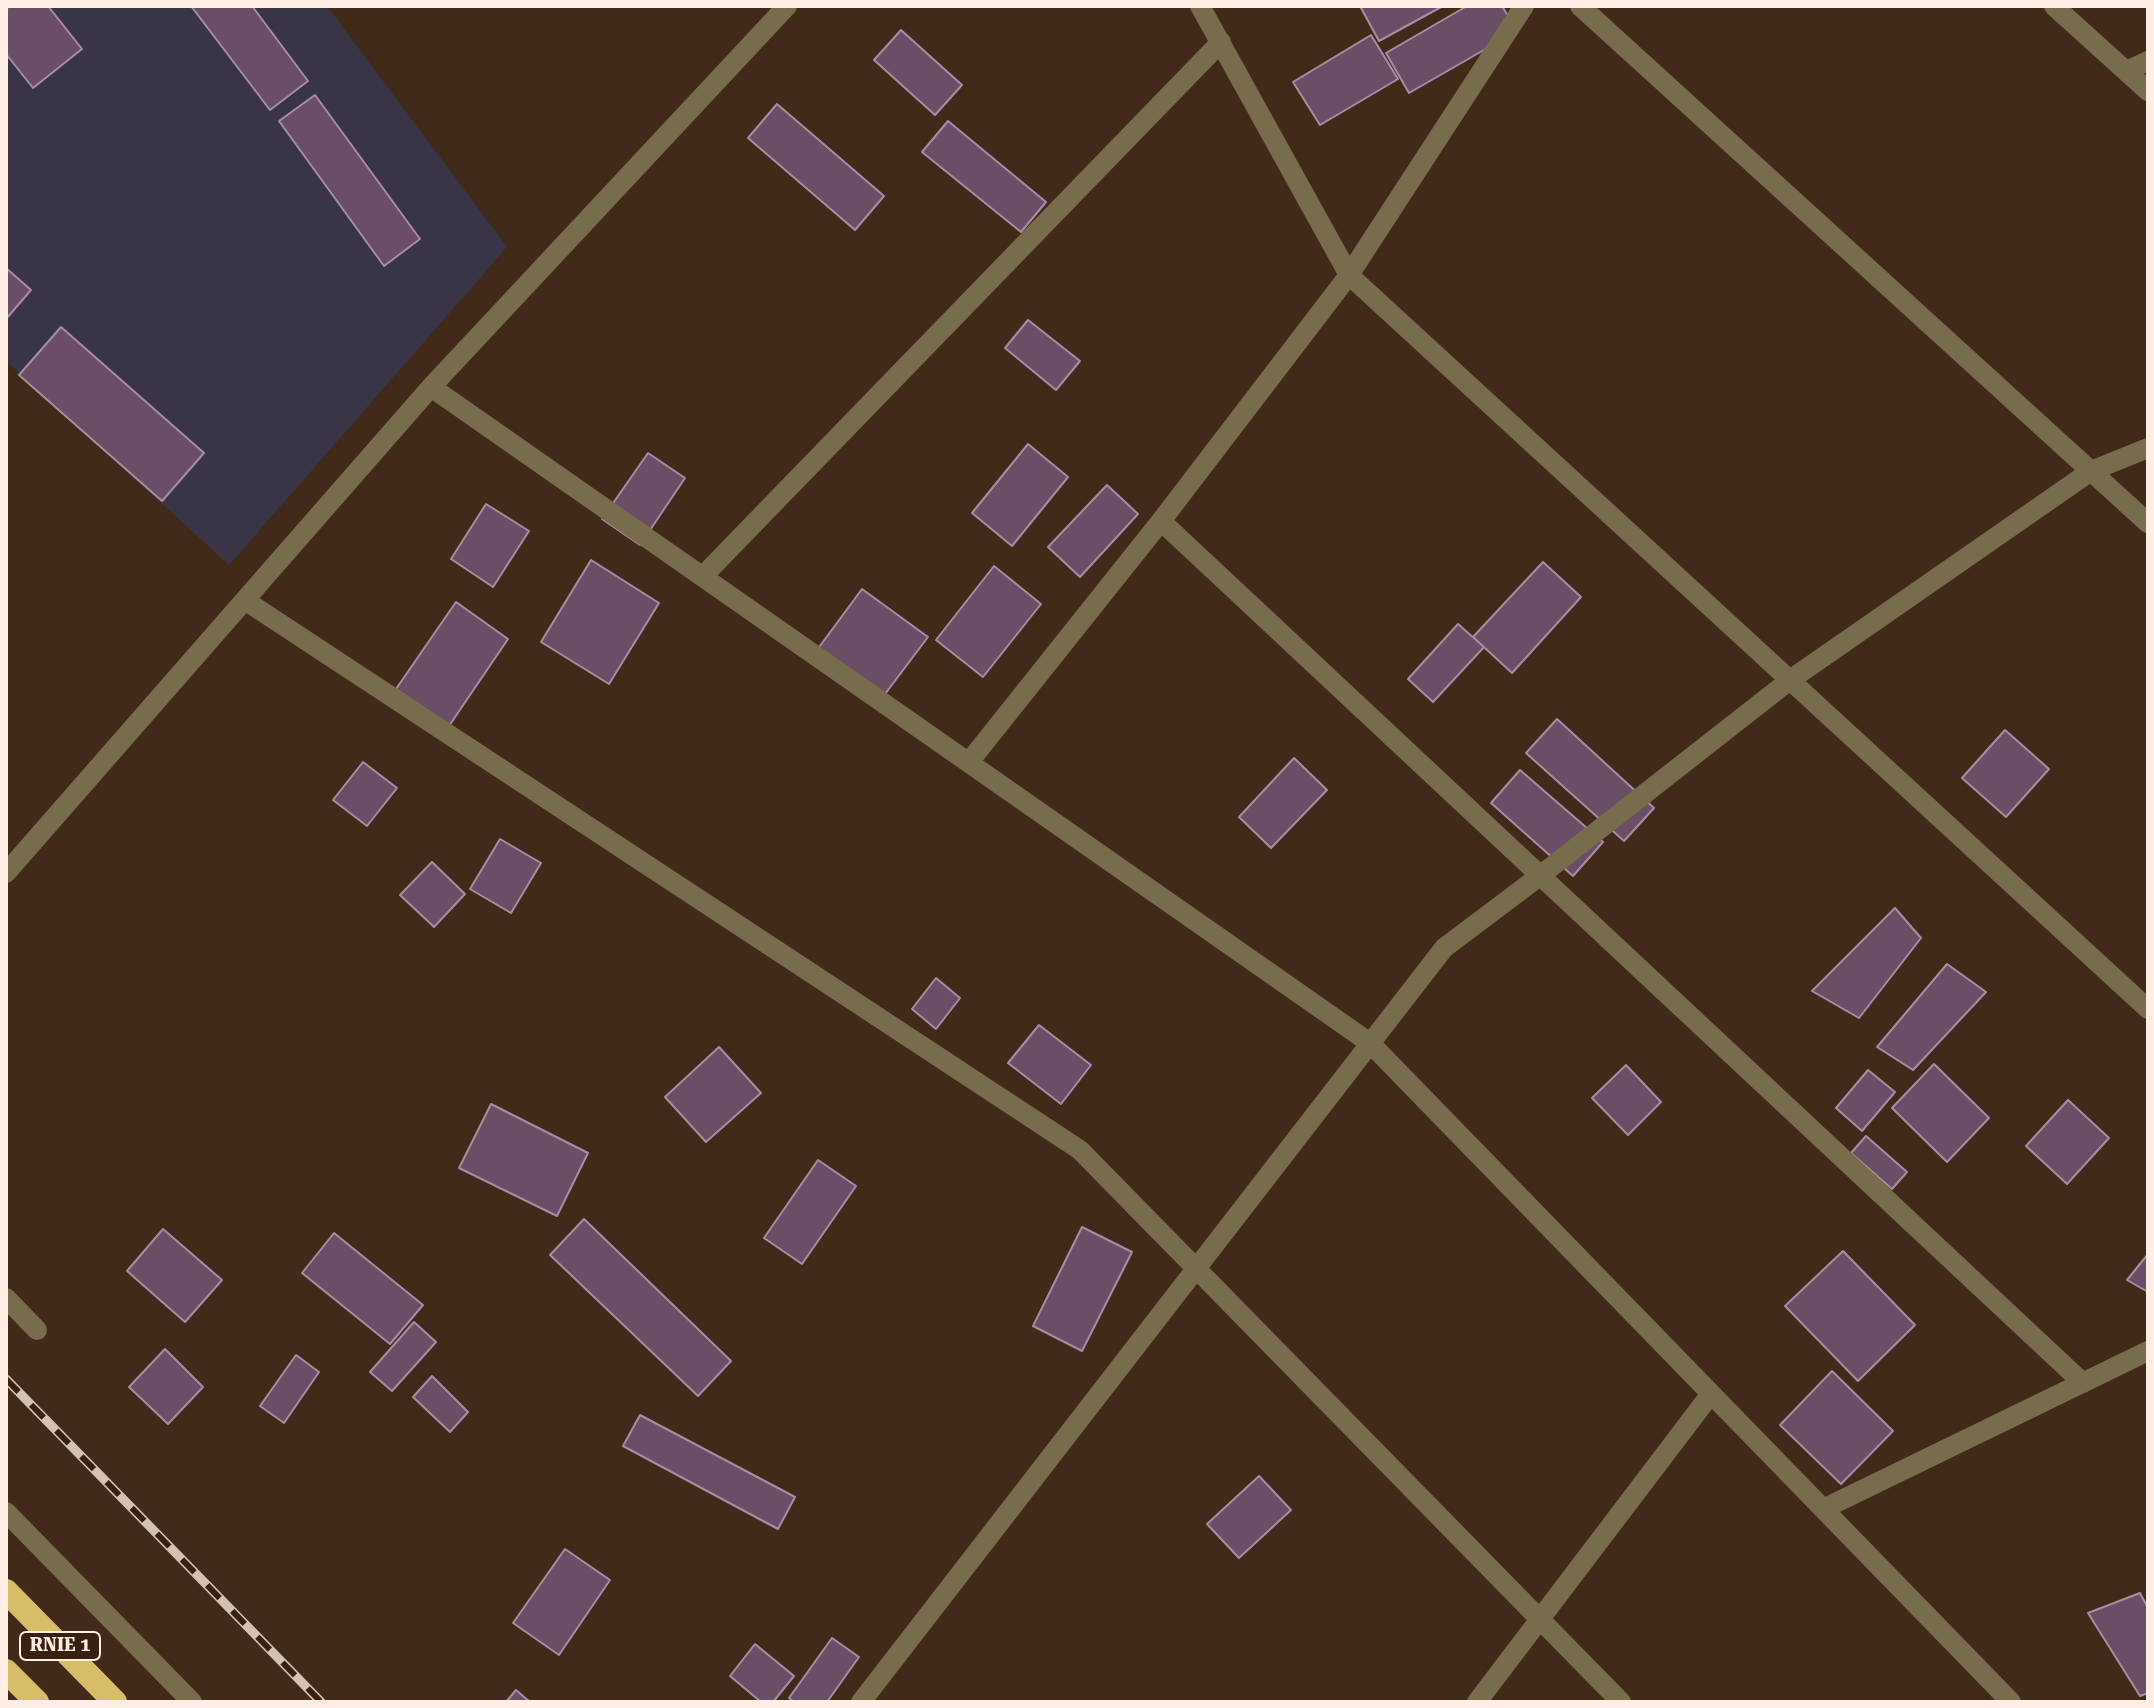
<!DOCTYPE html>
<html>
<head>
<meta charset="utf-8">
<style>
	body { margin:0 }
	#map { position:relative; width:2154px; height:1708px; overflow:hidden; background:#422a1a; font-family:"Roboto Serif",serif }
	canvas { display:block }
	.frame { position:absolute; inset:0; border:8px solid #ffeee4; pointer-events:none }
</style>
</head>
<body>
<div id="map">
<canvas width="2154" height="1708"></canvas>
<div class="frame"></div>
</div>
<script>
const ctx = document.querySelector('canvas').getContext('2d');
ctx.lineJoin = 'round';
function fillPath(path, color) {
  ctx.fillStyle = color;
  ctx.fill(path, 'evenodd');
}
function stroke(path, color, width, dash) {
  ctx.strokeStyle = color;
  ctx.lineWidth = width;
  ctx.lineCap = dash ? 'butt' : 'round';
  ctx.setLineDash(dash || []);
  ctx.stroke(path);
}
function write(font, color, halo, rows, align = 'center') {
  ctx.font = font + ' "Roboto Serif",serif';
  ctx.lineWidth = 6;
  ctx.setLineDash([]);
  ctx.textBaseline = 'middle';
  ctx.strokeStyle = halo;
  ctx.fillStyle = color;
  for (const [text, x, y, turn = 0] of rows) {
    ctx.save();
    ctx.translate(x, y);
    ctx.rotate((+turn || 0) * Math.PI / 180);
    ctx.textAlign = isNaN(turn) ? turn : align;
    if (halo) ctx.strokeText(text, 0, 0);
    ctx.fillText(text, 0, 0);
    ctx.restore();
  }
}
const education = new Path2D(`
	M6,6H327L507,247L229,565L6,361Z`);
const building = new Path2D(`
	M10,6H48L82,49L33,88L6,54V9Z
	M191,6H252L308,81L270,110Z
	M1360,6H1443L1379,41Z
	M1467,6H1502L1517,31L1409,93L1386,53Z
	M901,30L962,85L935,115L874,60Z
	M1371,35L1398,79L1320,125L1293,82Z
	M315,95L420,239L384,266L279,121Z
	M777,104L884,196L855,230L748,138Z
	M948,121L1046,202L1021,232L922,152Z
	M6,268L31,290L6,319Z
	M1028,320L1080,361L1056,390L1005,348Z
	M61,327L204,453L162,501L19,375Z
	M1028,444L1068,477L1012,546L972,513Z
	M648,453L685,478L640,545L602,519Z
	M1107,485L1138,514L1080,577L1048,547Z
	M486,504L529,531L493,587L451,559Z
	M591,560L659,603L609,684L541,642Z
	M1543,562L1581,597L1512,673L1473,637Z
	M994,566L1041,604L983,677L936,640Z
	M862,589L928,637L879,702L814,654Z
	M456,602L508,639L449,726L396,689Z
	M1458,624L1484,647L1433,702L1408,679Z
	M1557,719L1654,808L1624,841L1526,753Z
	M2005,730L2049,769L2006,817L1962,778Z
	M1294,758L1327,790L1271,848L1239,817Z
	M363,762L397,788L367,826L333,800Z
	M1520,770L1603,842L1573,876L1491,803Z
	M500,839L541,863L511,913L470,889Z
	M432,862L465,894L434,927L400,895Z
	M1895,908L1921,938L1859,1018L1812,991Z
	M1947,964L1986,992L1913,1070L1877,1047Z
	M936,978L960,998L936,1029L912,1009Z
	M1039,1025L1091,1065L1061,1104L1008,1063Z
	M719,1047L761,1093L706,1142L665,1097Z
	M1934,1064L1989,1118L1947,1162L1892,1108Z
	M1626,1065L1661,1102L1628,1135L1592,1098Z
	M1868,1070L1895,1092L1862,1131L1836,1108Z
	M2068,1100L2109,1138L2067,1184L2026,1146Z
	M491,1104L588,1153L557,1216L459,1168Z
	M1866,1136L1907,1172L1892,1189L1851,1153Z
	M818,1160L856,1186L802,1264L764,1238Z
	M584,1219L731,1361L698,1396L550,1255Z
	M1082,1227L1132,1252L1082,1351L1033,1326Z
	M163,1229L222,1280L185,1322L127,1271Z
	M334,1233L423,1305L390,1344L302,1273Z
	M1843,1251L1915,1325L1858,1381L1785,1306Z
	M2148,1254V1292L2127,1280Z
	M414,1322L436,1342L392,1391L370,1372Z
	M165,1349L203,1387L168,1424L129,1387Z
	M296,1355L319,1372L284,1423L260,1406Z
	M1832,1371L1893,1431L1841,1484L1780,1425Z
	M432,1376L468,1412L450,1432L413,1397Z
	M640,1415L795,1497L778,1529L623,1446Z
	M1259,1476L1291,1510L1239,1558L1207,1524Z
	M565,1549L610,1580L559,1655L513,1623Z
	M2140,1593L2148,1608V1693L2140,1696L2088,1613Z
	M832,1638L859,1657L827,1702H794L789,1698Z
	M755,1644L794,1676L773,1702H761L730,1676Z
	M516,1690L530,1702H506Z`);
const street = new Path2D(`
	M1200,6L1349,275L2148,1009
	M1580,6L2148,523
	M2054,6L2148,91
	M2126,71L2148,61
	M431,387L1370,1043L2011,1702
	M1161,521L2083,1383
	M703,576L1221,42
	M246,601L1080,1150L1621,1702
	M969,762L1161,521L1349,275L1524,6
	M6,873L431,387L787,6
	M6,1298L37,1330
	M1823,1509L2148,1351
	M6,1512L192,1702
	M861,1702L1444,948L1541,875L1790,680L2091,471L2148,448
	M1477,1702L1710,1395`);
const highway = new Path2D(`
	M6,1591L115,1702
	M6,1671L37,1702`);
const rail = new Path2D(`
	M6,1379L321,1702`);
const shields = [
	[60,1646,80]
];
const shieldNames = [
	["RNIE 1",60,1646]
];
fillPath(education, '#393546');
fillPath(building, '#694e66');
stroke(building, '#a78da4', 2);
stroke(street, '#776c4b', 20);
stroke(highway, '#d8bd67', 24);
stroke(rail, '#d4c1b6', 9);
stroke(rail, '#382010', 6, [18]);
for (const [x, y, w] of shields) {
  const box = new Path2D();
  box.roundRect(x - w / 2, y - 14, w, 28, 6);
  ctx.fillStyle = '#382010';
  ctx.fill(box);
  stroke(box, '#ffeee4', 2);
}
write('bold 18px', '#ffeee4', null, shieldNames);
</script>
</body>
</html>
